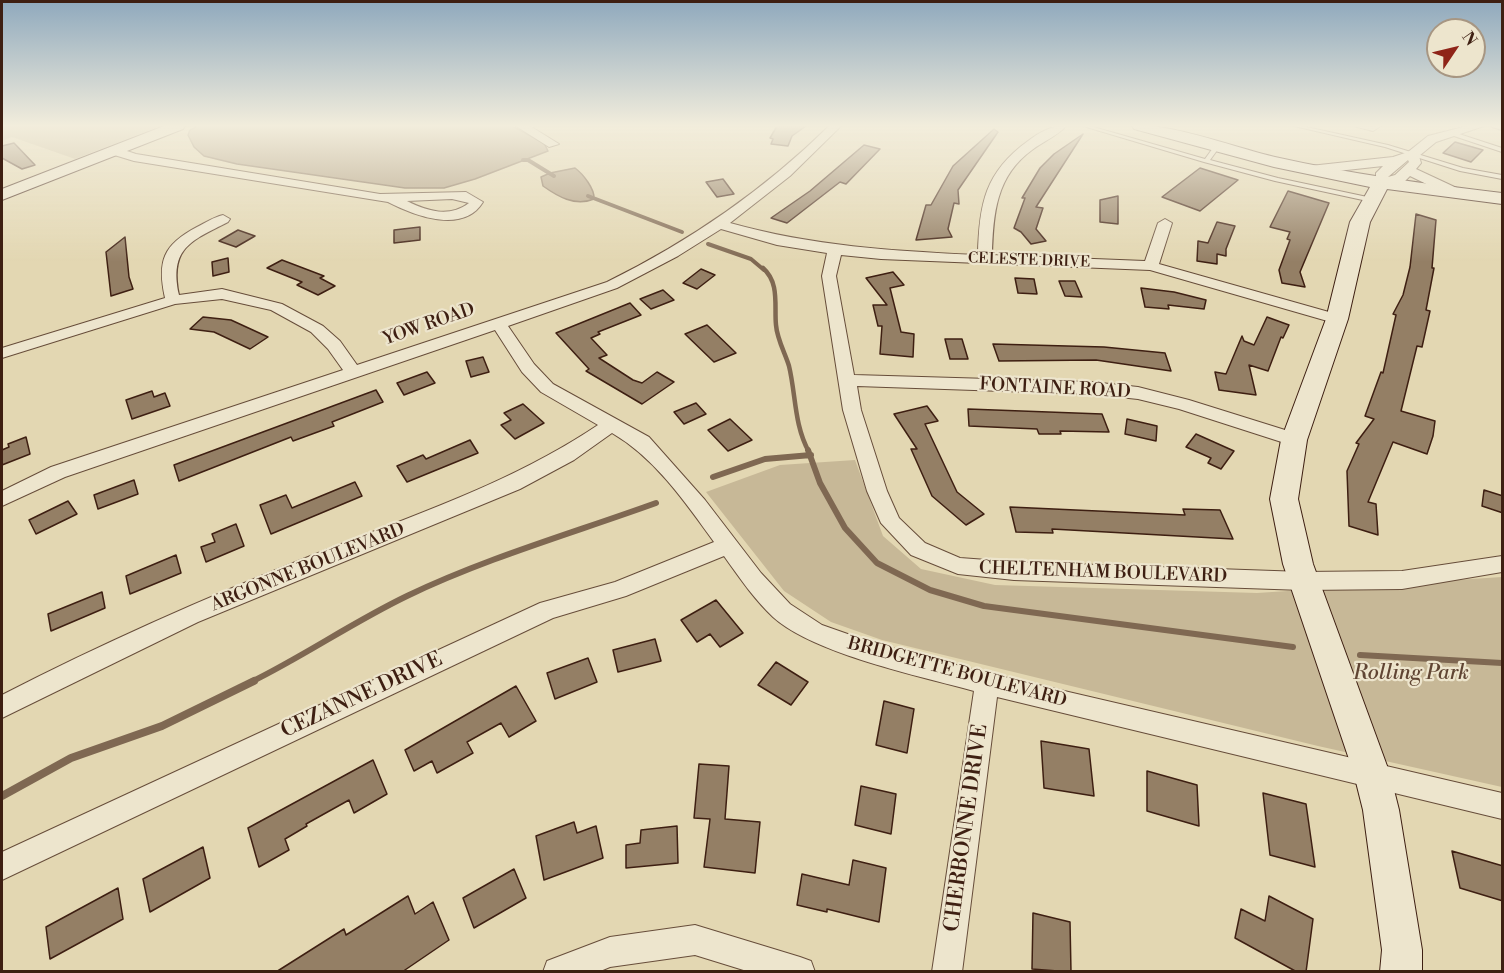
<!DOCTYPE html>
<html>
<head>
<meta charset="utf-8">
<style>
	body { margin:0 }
	#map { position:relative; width:1504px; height:973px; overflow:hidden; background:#e3d7b2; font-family:"Libre Bodoni",serif }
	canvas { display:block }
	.frame { position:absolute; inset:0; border:3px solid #3e1f12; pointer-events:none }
	.north { position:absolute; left:1426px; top:18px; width:60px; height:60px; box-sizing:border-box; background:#ede5cd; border:2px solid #a79682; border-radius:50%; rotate:55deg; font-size:16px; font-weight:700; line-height:24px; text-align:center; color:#3e1f12 }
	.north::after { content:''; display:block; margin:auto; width:21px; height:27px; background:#8f2418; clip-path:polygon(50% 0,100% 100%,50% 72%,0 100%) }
</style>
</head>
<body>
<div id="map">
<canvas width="1504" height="973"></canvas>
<div class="frame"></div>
<div class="north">N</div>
</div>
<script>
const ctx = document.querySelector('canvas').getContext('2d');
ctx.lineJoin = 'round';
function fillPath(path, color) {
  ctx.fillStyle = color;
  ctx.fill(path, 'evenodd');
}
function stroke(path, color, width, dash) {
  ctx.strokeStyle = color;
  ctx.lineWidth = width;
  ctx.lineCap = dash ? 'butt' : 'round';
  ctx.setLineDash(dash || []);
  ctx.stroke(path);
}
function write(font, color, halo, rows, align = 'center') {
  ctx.font = font + ' "Libre Bodoni",serif';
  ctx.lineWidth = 4.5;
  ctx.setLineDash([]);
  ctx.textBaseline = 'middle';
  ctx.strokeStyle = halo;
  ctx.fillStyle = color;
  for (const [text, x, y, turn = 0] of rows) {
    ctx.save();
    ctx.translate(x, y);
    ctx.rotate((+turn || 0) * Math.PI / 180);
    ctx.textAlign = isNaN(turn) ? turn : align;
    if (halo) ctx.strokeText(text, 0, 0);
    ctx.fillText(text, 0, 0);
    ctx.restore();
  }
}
const green = new Path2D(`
	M2,126H161L75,159L12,137L2,141Z
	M855,460L883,536L921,569L995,585L1257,593L1502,577V787L1318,746L882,640L831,622L784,591L706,492L780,465Z`);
const water = new Path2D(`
	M198,126H512L544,143L548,151L475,179L444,188H405L237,164L204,156L194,147L188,135L190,130Z
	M575,168C583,174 595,189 594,199C575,207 557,196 543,186L541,177L550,173Z`);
const streamFar3 = new Path2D(`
	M523,160H528L554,176
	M588,196L682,232
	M708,244L751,259L764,270`);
const streamFar2 = new Path2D(`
	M763,268C780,283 774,306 776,325C777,339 785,353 789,366C796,395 794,425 809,452`);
const streamFar1 = new Path2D(`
	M808,450L820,483L845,528L877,563L930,590L984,606L1293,647
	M713,477L765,459L811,455
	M1360,655L1502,663
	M251,682C304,656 353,622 407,596C486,558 573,533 656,503`);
const stream = new Path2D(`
	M2,796L71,758L162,726L254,681`);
const building = new Path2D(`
	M777,126H806L792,136L788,146L771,144L773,139L770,138Z
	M994,129L998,132L958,190L959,204L954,203L948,229L952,237L916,240L926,205H931L953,166Z
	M1083,134L1036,207L1043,208L1036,229L1046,241L1031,244L1021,232L1014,228L1025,198H1022L1040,168L1054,154Z
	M1455,142L1483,150L1471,162L1443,153Z
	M14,143L35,165L22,169L2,158V146Z
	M864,145L880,149L846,184L840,182L787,223L771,218L810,191Z
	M1200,168L1238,180L1200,211L1162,197Z
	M723,179L734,194L717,197L706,182Z
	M1288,191L1329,203L1300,272L1305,287L1282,283L1279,270L1290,240L1287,239L1290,232L1270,227Z
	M1118,196V224L1100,222V200Z
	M1416,214L1436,220L1432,268H1434L1426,310L1430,311L1422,347L1417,346L1401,411L1435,421L1433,436L1427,454L1393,442L1368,502L1376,504L1378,535L1349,526L1347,471L1359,444L1356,443L1374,419L1365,416L1381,372L1383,373L1396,315L1393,314L1403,295L1410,267Z
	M1217,222L1235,226L1226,249V256L1217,254V264L1197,261L1198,241L1208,243Z
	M420,227V240L394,243V230Z
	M238,230L255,236L236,247L219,241Z
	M125,237L129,277L133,289L111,296L106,252Z
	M228,258L229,272L213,276L212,262Z
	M282,260L324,276L320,278L335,286L318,295L297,285L302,282L267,268Z
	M701,269L715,275L697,289L683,283Z
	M893,272L904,285L890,288L901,332L914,334L913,357L880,354L882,326H878L873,305H887L866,278Z
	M1015,278L1034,279L1037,294L1018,293Z
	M1059,281H1075L1082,297L1065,296Z
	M1141,288L1174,292L1206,300L1204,309L1168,305L1169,309L1145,307Z
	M663,290L674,300L651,309L640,299Z
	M630,303L641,315L598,332L600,334L591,338L607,355L599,358L633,380L642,383L657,372L674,382L642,404L586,371L589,369L556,333Z
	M203,317L231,320L268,337L250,349L214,332L190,329Z
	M1267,317L1289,325L1283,338L1281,337L1268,371L1249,365L1256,395L1219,390L1215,372L1226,374L1242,336L1244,341L1254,345Z
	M707,325L736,353L714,362L685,334Z
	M945,339H962L968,359H950Z
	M993,344L1104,347L1165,353L1171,371L1096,360L999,361Z
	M483,357L489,372L471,377L466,361Z
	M427,372L435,383L404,395L397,383Z
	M376,390L383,402L332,422L334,426L293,441L291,437L179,481L174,465Z
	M152,391L154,397L165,393L170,406L132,419L126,400Z
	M696,403L706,414L684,424L674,412Z
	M523,404L544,423L515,439L501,425L511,420L504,413Z
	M927,406L938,421L925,424L957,492L984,514L966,525L932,496L911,449H917L894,414Z
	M968,409L1102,414L1109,432L1060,431L1061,434H1039L1037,429L969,426Z
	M730,419L752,440L728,451L708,430Z
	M1127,419L1157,426L1156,441L1125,434Z
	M1196,434L1234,451L1221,469L1208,463L1211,458L1186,447Z
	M26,437L30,454L2,465V450L9,447L8,444Z
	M470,440L478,453L407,482L397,466L423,455L426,459Z
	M134,480L138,494L98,509L94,495Z
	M355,482L362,496L271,534L260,505L286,495L292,508Z
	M1484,490L1503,496V513L1482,506Z
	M68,501L77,514L36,534L29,520Z
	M1010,507L1185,515L1183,509L1220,510L1233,539L1052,529L1053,533L1016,532Z
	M236,524L244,546L206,562L201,547L215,542L212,534Z
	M176,555L181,573L130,594L126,576Z
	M102,592L105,608L51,631L48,614Z
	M716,600L743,633L720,647L710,634L697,642L681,620Z
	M655,639L661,661L618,672L613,650Z
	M588,658L597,682L555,699L547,673Z
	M776,662L808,682L791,705L758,685Z
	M516,686L536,721L509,737L501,723L467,742L473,753L437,773L432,761L414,771L405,750Z
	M884,701L914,709L907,753L876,745Z
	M1041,741L1089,749L1094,796L1044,788Z
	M373,760L387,794L354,813L349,800L306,824L307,826L285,839L289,850L259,867L248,828Z
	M699,764L729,766L725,819L760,822L755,873L704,867L710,819L694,818Z
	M1147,771L1197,785L1199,826L1147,811Z
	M861,786L896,794L891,834L855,825Z
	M1263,793L1306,804L1315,867L1270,855Z
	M574,822L577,833L596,826L603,858L544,880L536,836Z
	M677,826L678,863L626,868V845L640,843L641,830Z
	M203,847L210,878L150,912L143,879Z
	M1452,851L1503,866V901L1460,888Z
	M853,860L886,868L879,922L827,909V912L797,905L802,874L849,885Z
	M514,869L526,898L474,928L463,898Z
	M118,888L123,919L50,959L46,927Z
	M408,896L415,914L433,902L449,940L402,972H276L344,929L346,935Z
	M1269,896L1313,919L1306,972H1297L1235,938L1241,909L1265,921Z
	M1033,913L1070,922L1071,972L1032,969Z`);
const lane = new Path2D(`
	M1083,126H1090L1205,159L1213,148H1217L1218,149L1210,160L1278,178L1372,198L1375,200L1372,202L1275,181L1204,162Z
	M1294,126H1302L1388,145L1463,168L1502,175V179L1460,171L1385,147Z
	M1353,126L1372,127L1375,126H1381L1373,131Z
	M1492,126H1502V130L1492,127Z
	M1450,131L1502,148V152L1448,134L1447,133Z`);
const street = new Path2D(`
	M516,126H530L559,144L549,147Z
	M829,126H841L790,176L730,223C812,246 893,251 978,255C979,204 985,172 1028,141C1040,132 1050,126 1066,126C1059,135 1042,142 1032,150C996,176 993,214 992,255L1145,261L1158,223L1165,219L1172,223L1159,264L1343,316L1345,319L1337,324L1331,322L1150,270L881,259L841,255L836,276L854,375L1091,382L1138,387L1189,400L1301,435L1303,440L1301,445L1294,446L1179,409L1138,399L1091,394L857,386L861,410L887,491L899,518L925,543L960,558L1014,562L1303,572L1402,571L1502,556V572L1402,589L1303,590L1014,580L958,574L911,555L881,523L867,491L843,410L822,276L827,253L777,245L721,229L678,256L617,288L508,326L534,364L553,384L649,437L705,500L761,573L790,604L822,625L876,644L987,673L1502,793V819L997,697L962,972H932L974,691C920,676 814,654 773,617C754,599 739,577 724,556L626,596L553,618L2,880V852L540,603L615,582L714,542C686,503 655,458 612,433L574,460L520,489L198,622L2,718V695C103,643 207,597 313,555C411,516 510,484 598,425L541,392L522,372L495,330L65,477L2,506V491L51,467L343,370L328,349L311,332L271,310L222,299L175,304L2,358V348L165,298C157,261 163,245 197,227C205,223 214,217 223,215L230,219L228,222C191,241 169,248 179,295L222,289L282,304L323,326L340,341L357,365L607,282C690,241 763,191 829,126Z
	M1467,126H1484L1436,142L1419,156L1421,163L1416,169L1461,190V196H1451L1410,176L1405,181L1376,186V173L1383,166L1310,174L1304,170L1310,166L1393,157L1408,152L1428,136ZM1408,160L1409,162L1395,175L1388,177Z
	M115,147L136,154L380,194L466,192L483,202C463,235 413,215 388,202L134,161L111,154L109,151ZM452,199L469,203C449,218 427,211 407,201Z
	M695,925L800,957L811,961L815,972H750L695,955L610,967L598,972H543L547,961L610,937Z`);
const secondary = new Path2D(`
	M164,126H185L183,129L2,200V189Z
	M1132,126C1168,122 1236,148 1275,157C1350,174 1426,184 1502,193V204L1387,189L1370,222L1348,319L1307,440L1298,499L1313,564L1390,774L1399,810L1422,950V972H1380L1382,950L1363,810L1354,774L1283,564L1270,499L1281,440L1326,319L1350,222L1370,187L1274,167L1134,129Z`);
const farStreetnames = [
	["CELESTE DRIVE",1029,261,2]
];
const streetNames = [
	["YOW ROAD",429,325,-19],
	["FONTAINE ROAD",1055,389,3],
	["ARGONNE BOULEVARD",308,568,-22],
	["CHELTENHAM BOULEVARD",1103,573,2],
	["BRIDGETTE BOULEVARD",957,673,15]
];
const nearParknames = [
	["Rolling Park",1411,674]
];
const nearStreetnames = [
	["CEZANNE DRIVE",362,696,-25],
	["CHERBONNE DRIVE",967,828,-82]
];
fillPath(green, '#c7b897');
fillPath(water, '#ab987c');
stroke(water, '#7f6852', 1.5);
stroke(streamFar3, '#7f6852', 4);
stroke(streamFar2, '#7f6852', 4.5);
stroke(streamFar1, '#7f6852', 6);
stroke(stream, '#7f6852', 8);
fillPath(building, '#947f65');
stroke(building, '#3e1f12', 1.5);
stroke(lane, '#674d3a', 2);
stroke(street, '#674d3a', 2);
stroke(secondary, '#3e1f12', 2);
fillPath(lane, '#ede5cd');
fillPath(street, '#ede5cd');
fillPath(secondary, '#ede5cd');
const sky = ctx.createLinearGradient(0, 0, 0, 262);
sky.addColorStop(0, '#8fa9bd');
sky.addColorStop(0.48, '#f2eddc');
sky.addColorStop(1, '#f2eddc00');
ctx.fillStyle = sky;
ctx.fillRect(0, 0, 1504, 262);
write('15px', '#3e1f12', '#ede5cd', farStreetnames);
write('18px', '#3e1f12', '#ede5cd', streetNames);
write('italic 21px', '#604533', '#ede5cd', nearParknames);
write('21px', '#3e1f12', '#ede5cd', nearStreetnames);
</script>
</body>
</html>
